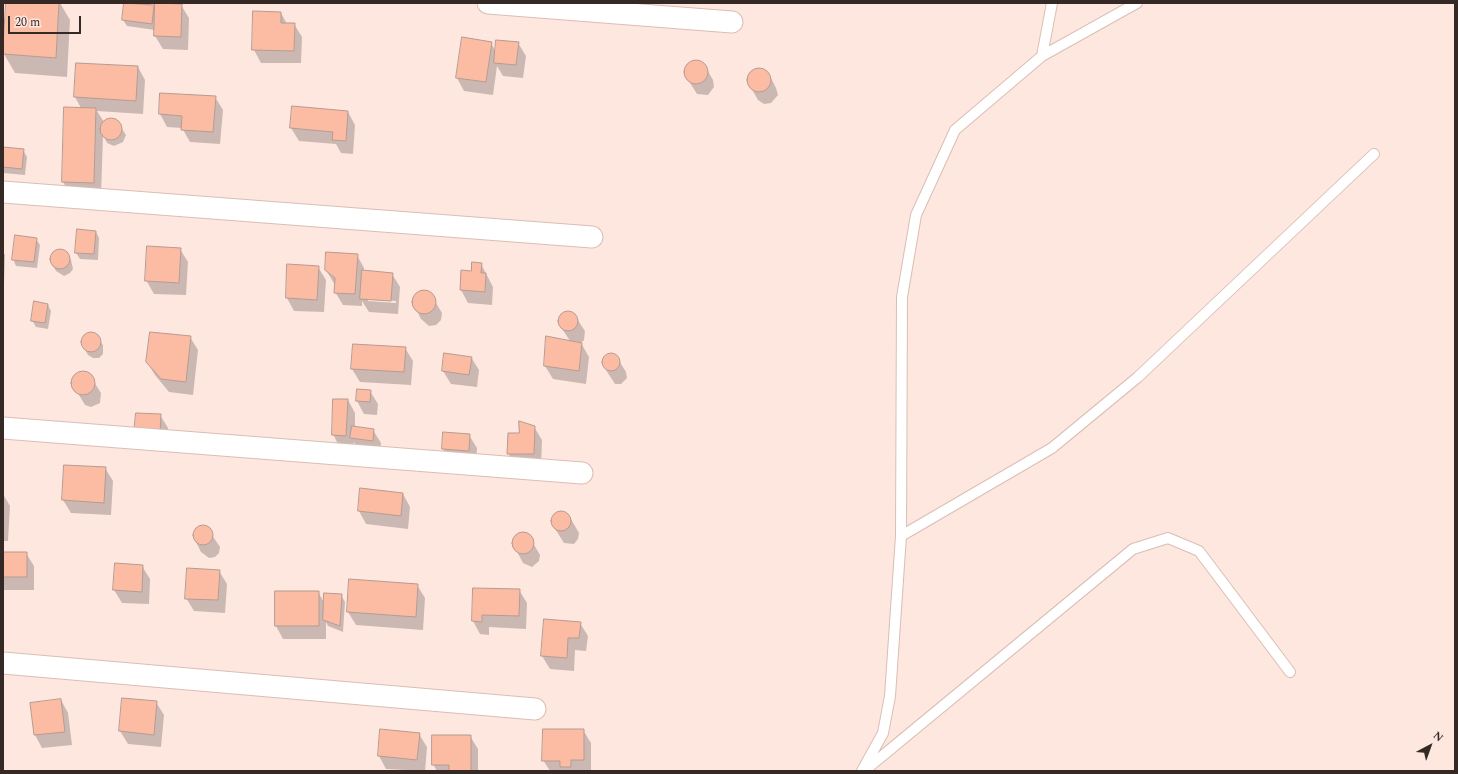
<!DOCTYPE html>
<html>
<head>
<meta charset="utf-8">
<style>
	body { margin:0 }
	#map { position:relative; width:1458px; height:774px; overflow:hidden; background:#fee7df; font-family:Spectral,serif }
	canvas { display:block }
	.frame { position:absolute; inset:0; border:4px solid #342925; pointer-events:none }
	.north { position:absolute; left:1410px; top:726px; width:40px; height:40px; -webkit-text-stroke:3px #fee7df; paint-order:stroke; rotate:41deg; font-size:11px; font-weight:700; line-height:16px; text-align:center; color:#342925 }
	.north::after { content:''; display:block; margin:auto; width:14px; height:18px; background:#342925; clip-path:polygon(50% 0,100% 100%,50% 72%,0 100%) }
	.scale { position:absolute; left:8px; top:16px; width:73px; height:18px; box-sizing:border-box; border:2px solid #342925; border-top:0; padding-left:5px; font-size:12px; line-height:14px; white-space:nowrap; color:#342925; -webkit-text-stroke:3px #fee7df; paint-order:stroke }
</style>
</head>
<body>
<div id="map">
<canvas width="1458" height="774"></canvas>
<div class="frame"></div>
<div class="north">N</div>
<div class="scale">20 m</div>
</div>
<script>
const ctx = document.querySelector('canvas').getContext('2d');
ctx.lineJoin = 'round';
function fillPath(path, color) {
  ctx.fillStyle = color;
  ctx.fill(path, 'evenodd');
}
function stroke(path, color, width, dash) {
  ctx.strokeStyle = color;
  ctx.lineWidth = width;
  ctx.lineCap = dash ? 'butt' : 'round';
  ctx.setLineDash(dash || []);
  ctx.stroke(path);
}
const shadow = new Path2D(`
	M7,3H60L70,20L67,77L15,73L4,54Z
	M125,3L153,6L156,10L181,5L189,18L188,50L163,49L155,36V30L127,26L123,20Z
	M281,13L287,24H294L302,37L301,63H261L254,50Z
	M491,43L496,52L518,43L526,56L523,78L503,76L497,66L493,95L464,91L457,78Z
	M692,61L700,62L705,66L713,80L714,87L708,95L697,94L685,75V68Z
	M138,67L145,80L143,114L97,111L104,122L110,118L116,120L126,135L123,142L114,146L107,143L103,135L101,196L71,195L63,182L81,108L75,97Z
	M756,69H763L769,74L776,88L778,95L771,103L764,104L758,100L750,86L749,76Z
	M161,94L215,97L223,110L220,144L190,142L182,128L167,127L160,114Z
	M348,112L355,125L353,154L341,153L336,144L299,141L291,128Z
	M3,148L23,150L27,157L25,175L3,173Z
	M96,232L99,238L98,260L80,259L76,253Z
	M36,239L40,245L37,268L16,266L13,259Z
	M180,249L188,262L186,295L154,294L146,280Z
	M59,250L67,254L71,260L73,269L70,273L64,276L56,271L52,264L51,258L53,253Z
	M3,251L5,255L4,285H3Z
	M357,255L364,268V272L392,274L400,287L398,314L369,312L362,301V306L343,305L335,292V285L326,270ZM368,299L396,301V303L368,301Z
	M481,264L493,287L492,305L468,303L461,290L462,272L472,273Z
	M318,267L326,280L324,312L294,311L287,298Z
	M420,292L430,293L442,313L441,320L436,325L429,326L421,319L414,305L415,296Z
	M48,305L51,311L48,329L36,327L32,320Z
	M564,313H573L585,331L584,340L581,343L589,357L586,384L553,379L545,366L570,341L559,324V318Z
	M94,334L103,345V354L99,358H93L88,355L84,348L82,340L86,335Z
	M190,337L198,350L193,395L169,392L155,375L147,362Z
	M405,348L413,361L411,385L360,382L352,369Z
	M609,354H615L626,372L627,378L621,384H615L602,364L604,357Z
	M471,357L479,370L477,387L451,384L443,371Z
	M82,373L89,374L101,393L100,403L91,407L85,405L73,385L74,378Z
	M358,390L370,391L378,404L377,415L364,414L357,401Z
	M348,400L355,413V427L373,430L381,443L380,454L359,451L354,442L353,448H340L333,434Z
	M137,414L160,415L168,428L167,447Z
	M534,427L542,440L541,467L516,466L508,453Z
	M469,435L477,448L476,464L450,462L443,449Z
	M64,466L105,468L113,481L111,515L71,513L63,500Z
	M361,489L403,494L410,507L408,529L366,524L359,511Z
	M3,494L10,506L8,541H3Z
	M559,512L568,514L579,533L578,539L574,544L564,543L552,524V519Z
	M200,526H206L220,547L219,553L215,557L209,558L201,552L194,538V532Z
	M523,534L529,536L540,555L539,561L532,567L523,563L513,544L515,538Z
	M3,553H26L34,566V590H3Z
	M142,566L150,579L149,604L122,603L114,590Z
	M219,571L227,584L225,613L194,611L186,598Z
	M417,585L425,598L423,630L356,625L348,612Z
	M474,589L519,590L527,603L526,629L489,627V635L480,634L473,621Z
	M318,592L325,604L341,595L345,602L343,632L328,626L326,622V639H283L276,626Z
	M545,620L580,623L588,636L586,651L575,650L574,671L550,669L542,656Z
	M61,700L68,713L72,745L42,748L35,735L31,703Z
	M156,702L164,715L161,747L128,744L120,731Z
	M381,730L419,734L427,747L425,771L386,769L379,756Z
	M583,730L591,743V771H550L543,760Z
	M470,736L478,749V771H437L433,764Z`);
const building = new Path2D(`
	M6,3H59L56,58L3,54Z
	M124,3L154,5L152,24L122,20Z
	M155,3L182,4L181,37L154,36Z
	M253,11L281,12V23H295L294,51L252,50Z
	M462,37L492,42L486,82L456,78Z
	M496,40L519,42L516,65L494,63Z
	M684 72a12 12 0 1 1 24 0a12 12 0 1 1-24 0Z
	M76,63L138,66L136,101L74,97Z
	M747 80a12 12 0 1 1 24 0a12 12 0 1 1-24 0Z
	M160,93L216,96L213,132L181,130L182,116L159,114Z
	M292,106L348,111L346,141L332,140L333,132L290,128Z
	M64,107L96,108L94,183L62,182Z
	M100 129a11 11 0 1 1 22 0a11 11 0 1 1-22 0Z
	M3,147L24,149L22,169L3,167Z
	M77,229L96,231L94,254L75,253Z
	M15,235L37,238L34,262L12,260Z
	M147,246L181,248L179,283L145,281Z
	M50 259a10 10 0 1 1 20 0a10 10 0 1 1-20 0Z
	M326,252L358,254L355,294L334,293L335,278L325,270Z
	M472,262L482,263L481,273H486L485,292L460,290L461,270L471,271Z
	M287,264L319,266L317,300L286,298Z
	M362,270L393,273L391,301L360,299Z
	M412 302a12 12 0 1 1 24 0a12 12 0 1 1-24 0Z
	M34,301L48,304L45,323L31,321Z
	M558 321a10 10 0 1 1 20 0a10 10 0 1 1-20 0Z
	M150,332L191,336L186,382L161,379L146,362Z
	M81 342a10 10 0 1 1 20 0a10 10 0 1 1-20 0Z
	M546,336L582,343L579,371L544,366Z
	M353,344L406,347L404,372L351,369Z
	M602 362a9 9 0 1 1 18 0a9 9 0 1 1-18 0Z
	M444,353L472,357L469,375L442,371Z
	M71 383a12 12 0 1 1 24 0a12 12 0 1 1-24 0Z
	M357,389L371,390L370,402L356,401Z
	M333,399H348L346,436L332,435Z
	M136,413L161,414L160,434L134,433Z
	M519,421L535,426L534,454H507L508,433H519Z
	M352,426L374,429L373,441L350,438Z
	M443,432L470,434L469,451L442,449Z
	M64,465L106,467L104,503L62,500Z
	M360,488L403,493L401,516L358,511Z
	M551 521a10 10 0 1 1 20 0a10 10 0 1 1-20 0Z
	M193 535a10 10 0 1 1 20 0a10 10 0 1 1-20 0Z
	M512 543a11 11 0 1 1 22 0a11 11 0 1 1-22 0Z
	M3,552H27V577H3Z
	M115,563L143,565L142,592L113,590Z
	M187,568L220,570L218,600L185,599Z
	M349,579L418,584L416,617L347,612Z
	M473,588L520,589L519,616L482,615V622L472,621Z
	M275,591H319V626H275Z
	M324,593L342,594L340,626L323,620Z
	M544,619L581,622L579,638H568L567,658L541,656Z
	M122,698L157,701L154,735L119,731Z
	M61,699L65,732L34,735L30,703Z
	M380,729L420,733L417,760L378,756Z
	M543,729H584V760H571V767H560V761H542Z
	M432,735H471V771H449V765H432Z`);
const service = new Path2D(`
	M1042,56L1052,3
	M901,536L1052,448L1138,377L1374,154
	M862,771L883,733L890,696L901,536L902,297L916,215L955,130L1042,56L1137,3
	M864,771L1133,549L1168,538L1199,551L1290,672`);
const minor = new Path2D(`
	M488,3L732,22
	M3,192L592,237
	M3,428L582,473
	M3,663L535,709`);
fillPath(shadow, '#0003');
fillPath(building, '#fcbba3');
stroke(building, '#b69b91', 1);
stroke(service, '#dabeb4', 12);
stroke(minor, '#dabeb4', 23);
stroke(service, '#fff', 10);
stroke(minor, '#fff', 21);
</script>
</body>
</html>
